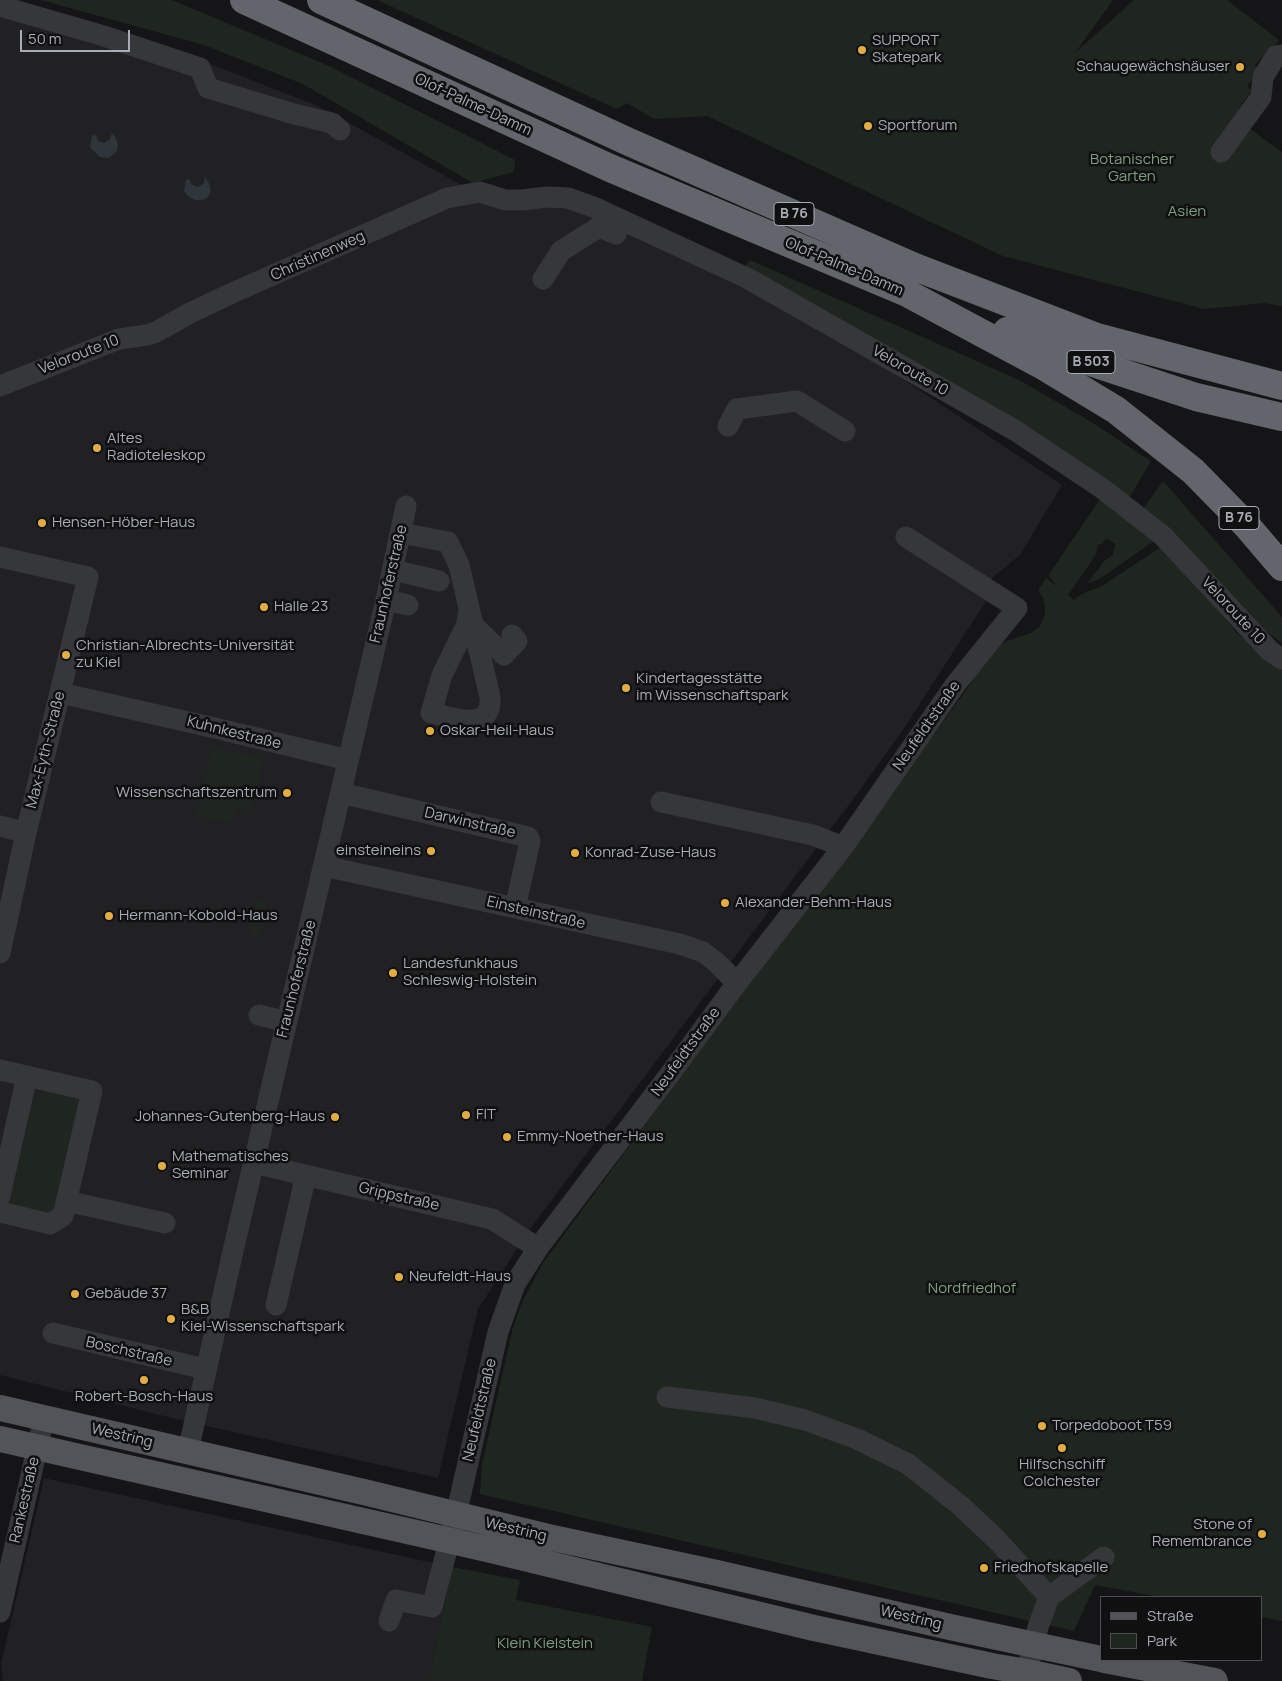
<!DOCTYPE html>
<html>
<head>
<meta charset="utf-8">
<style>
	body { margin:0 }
	#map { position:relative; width:1282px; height:1681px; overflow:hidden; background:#151517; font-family:Manrope,sans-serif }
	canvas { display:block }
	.legend { position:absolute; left:1100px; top:1596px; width:162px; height:65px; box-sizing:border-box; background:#101011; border:1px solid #4d4e53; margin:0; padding:6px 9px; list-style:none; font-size:15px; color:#a8acb6 }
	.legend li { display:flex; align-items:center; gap:10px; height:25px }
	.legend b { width:25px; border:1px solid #4d4e53 }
	.scale { position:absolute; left:20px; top:30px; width:110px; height:22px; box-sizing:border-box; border:2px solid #a8acb6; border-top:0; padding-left:6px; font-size:15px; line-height:18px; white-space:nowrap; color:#a8acb6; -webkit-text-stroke:4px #101011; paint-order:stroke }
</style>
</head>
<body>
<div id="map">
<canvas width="1282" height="1681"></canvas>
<ul class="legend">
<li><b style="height:6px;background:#52545a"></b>Straße</li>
<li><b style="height:14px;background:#1f2620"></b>Park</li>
</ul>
<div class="scale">50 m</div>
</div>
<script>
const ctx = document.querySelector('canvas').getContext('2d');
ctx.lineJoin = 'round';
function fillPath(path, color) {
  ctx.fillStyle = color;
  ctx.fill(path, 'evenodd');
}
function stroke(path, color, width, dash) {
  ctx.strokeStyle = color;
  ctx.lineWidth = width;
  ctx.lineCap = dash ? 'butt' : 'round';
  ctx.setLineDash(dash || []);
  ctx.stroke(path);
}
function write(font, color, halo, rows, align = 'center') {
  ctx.font = font + ' Manrope,sans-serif';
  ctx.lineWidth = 5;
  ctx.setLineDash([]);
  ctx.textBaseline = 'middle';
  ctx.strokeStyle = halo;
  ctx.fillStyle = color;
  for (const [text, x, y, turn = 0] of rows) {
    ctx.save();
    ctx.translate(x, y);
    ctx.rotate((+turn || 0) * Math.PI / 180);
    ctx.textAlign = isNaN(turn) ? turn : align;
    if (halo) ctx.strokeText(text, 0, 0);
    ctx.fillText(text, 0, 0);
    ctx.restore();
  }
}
const built = new Path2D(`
	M0,0L213,65L318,106L509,211L559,203L598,214L832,332L1062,485L1020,555L992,578L986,601L903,730L851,802L530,1229L478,1309L438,1478L180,1420L0,1375Z
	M44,1478L452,1567L429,1681H3L1,1664Z`);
const green = new Path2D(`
	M41,0H172L329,66L515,160L514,172L473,183L303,84L204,45Z
	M377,0H1113L1075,53L1134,0H1227L1279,40L1264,59L1261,58L1255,65L1260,69L1247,86L1252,90L1239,108L1244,112L1242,123L1282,152V306L1264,303L1204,309L1003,256L707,116L654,119L627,103L617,109Z
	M750,260L1019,380L1088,420L1151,461L1128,500L743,269Z
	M1163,481L1282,617V643L1249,618L1143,509Z
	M1102,496L1154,541L1101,578L1087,584L1104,561L1113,555V551L1116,544L1106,538L1102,544L1098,545L1095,556L1068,595L1074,600L1082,594L1102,586L1164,545L1236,632L1282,667V1621L1261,1617V1597H1160L1095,1585L1074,1631L480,1494L482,1464L513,1327L523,1300L543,1263L965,692C974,678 983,662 994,650C1012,631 1044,642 1045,609C1045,602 1043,596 1038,591L1046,578L1058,587L1049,576L1050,573Z
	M212,748L263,759L251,811L235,807L231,823L197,816Z
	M256,901L265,903L258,936L249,934Z
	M47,1090L76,1096L83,1111L59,1214L12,1209L10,1202L33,1100Z
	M452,1567L520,1580L516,1600L652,1627L642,1681H429Z`);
const water = new Path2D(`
	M112,133C117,139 119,143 117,151L109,158L100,157L90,147L92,136L96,135L98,141L104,143L110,139Z
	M205,177C222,199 195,209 184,191L186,180L189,179L192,185L198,187L204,183Z`);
const minor = new Path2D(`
	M0,6L104,36L200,68L208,88L294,114L332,123L340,130
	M1221,152L1261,97L1263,77L1276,56L1282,55
	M543,279L561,251L599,227L616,234
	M0,386L119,339L147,335L156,332L190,313L230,294L447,198L480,192L505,200H522L547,197L568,198L596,208L747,278L1016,431L1103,489L1163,536L1270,651L1282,659
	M728,426L737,409L797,401L845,431
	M401,533L448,542L459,565L490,697C493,734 451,717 431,713L442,675L467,624L469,608
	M0,557L88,577L26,833L0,953
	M393,570L439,581
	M386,600L408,605
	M473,625L504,655L517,641L512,635
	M60,693L211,727L348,760
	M341,793L528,837L530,841L515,908
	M661,802L813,835L843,847
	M0,826L26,833
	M324,866L680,944L703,952L716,962L737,983
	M259,1015L287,1022
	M0,1070L92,1091L63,1216L50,1224L0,1212
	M254,1163L492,1219L538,1248
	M0,1196L27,1076
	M66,1201L165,1223
	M276,1305L306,1175
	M53,1333L205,1369
	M667,1397L755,1408L805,1420L857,1439L908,1464L961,1506L998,1541L1049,1597L1038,1627L1030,1659
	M188,1451L236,1238L386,600L406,506
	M1049,1597L1104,1557
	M0,1612L44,1418
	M389,1621L396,1600L432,1607L456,1515L498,1332L515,1284L538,1248L670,1074L737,983L843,847L955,685L1017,608L906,537`);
const major = new Path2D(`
	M0,1408L368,1493L548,1537L717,1573L950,1627L1101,1659
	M0,1439L487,1549L814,1628L992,1666L1027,1672L1069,1681
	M1104,1660L1215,1681`);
const highway = new Path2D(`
	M244,0L610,168L905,292L1045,367L1116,410L1193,471L1247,526L1282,567
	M321,0L629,142L915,267L1097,337L1282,386
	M1007,331L1093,363L1196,397L1282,417`);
const markers = [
	[862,50,5,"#e4ad3f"],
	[1240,67,5,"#e4ad3f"],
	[868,126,5,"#e4ad3f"],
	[97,448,5,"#e4ad3f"],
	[42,523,5,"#e4ad3f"],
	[264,607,5,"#e4ad3f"],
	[66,655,5,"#e4ad3f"],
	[626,688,5,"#e4ad3f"],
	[430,731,5,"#e4ad3f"],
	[287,793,5,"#e4ad3f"],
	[431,851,5,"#e4ad3f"],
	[575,853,5,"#e4ad3f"],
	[725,903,5,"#e4ad3f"],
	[109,916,5,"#e4ad3f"],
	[393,973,5,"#e4ad3f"],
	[466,1115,5,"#e4ad3f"],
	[335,1117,5,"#e4ad3f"],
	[507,1137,5,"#e4ad3f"],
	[162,1166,5,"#e4ad3f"],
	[399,1277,5,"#e4ad3f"],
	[75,1294,5,"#e4ad3f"],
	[171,1319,5,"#e4ad3f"],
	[144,1380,5,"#e4ad3f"],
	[1042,1426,5,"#e4ad3f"],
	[1062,1448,5,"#e4ad3f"],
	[1262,1534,5,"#e4ad3f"],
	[984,1568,5,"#e4ad3f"]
];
const shields = [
	[794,214,40],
	[1091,362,48],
	[1239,518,40]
];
const shieldNames = [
	["B 76",794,214],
	["B 503",1091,362],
	["B 76",1239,518]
];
const poiNames = [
	["SUPPORT",872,41],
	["Skatepark",872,58],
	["Schaugewächshäuser",1230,67,"right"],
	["Sportforum",878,126],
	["Altes",107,439],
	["Radioteleskop",107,456],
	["Hensen-Höber-Haus",52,523],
	["Halle 23",274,607],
	["Christian-Albrechts-Universität",76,646],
	["zu Kiel",76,663],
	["Kindertagesstätte",636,679],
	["im Wissenschaftspark",636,696],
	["Oskar-Heil-Haus",440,731],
	["Wissenschaftszentrum",277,793,"right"],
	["einsteineins",421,851,"right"],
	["Konrad-Zuse-Haus",585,853],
	["Alexander-Behm-Haus",735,903],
	["Hermann-Kobold-Haus",119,916],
	["Landesfunkhaus",403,964],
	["Schleswig-Holstein",403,981],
	["FIT",476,1115],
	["Johannes-Gutenberg-Haus",325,1117,"right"],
	["Emmy-Noether-Haus",517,1137],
	["Mathematisches",172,1157],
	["Seminar",172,1174],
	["Neufeldt-Haus",409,1277],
	["Gebäude 37",85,1294],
	["B&B",181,1310],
	["Kiel-Wissenschaftspark",181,1327],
	["Robert-Bosch-Haus",144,1397,"center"],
	["Torpedoboot T59",1052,1426],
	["Hilfschschiff",1062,1465,"center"],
	["Colchester",1062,1482,"center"],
	["Stone of",1252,1525,"right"],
	["Remembrance",1252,1542,"right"],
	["Friedhofskapelle",994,1568]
];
const streetNames = [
	["Olof-Palme-Damm",473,105,25],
	["Christinenweg",318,256,-24],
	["Olof-Palme-Damm",844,267,23],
	["Veloroute 10",79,355,-21],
	["Veloroute 10",910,371,30],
	["Fraunhoferstraße",389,584,-77],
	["Veloroute 10",1233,611,47],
	["Neufeldtstraße",927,726,-55],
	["Kuhnkestraße",234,733,14],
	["Max-Eyth-Straße",46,750,-76],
	["Darwinstraße",470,823,13],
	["Einsteinstraße",536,913,13],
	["Fraunhoferstraße",297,979,-76],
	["Neufeldtstraße",686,1052,-54],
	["Grippstraße",399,1197,13],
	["Boschstraße",129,1352,13],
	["Neufeldtstraße",480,1410,-77],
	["Westring",122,1436,13],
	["Rankestraße",25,1500,-77],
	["Westring",516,1530,13],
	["Westring",911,1618,13]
];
const parkNames = [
	["Botanischer",1132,160],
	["Garten",1132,177],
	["Asien",1187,212],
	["Nordfriedhof",972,1289],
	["Klein Kielstein",545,1644]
];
fillPath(built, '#212123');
fillPath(green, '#1f2620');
fillPath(water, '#2e353b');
stroke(minor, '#36373b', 21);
stroke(major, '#52545a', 26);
stroke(highway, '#63656c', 28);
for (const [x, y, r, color] of markers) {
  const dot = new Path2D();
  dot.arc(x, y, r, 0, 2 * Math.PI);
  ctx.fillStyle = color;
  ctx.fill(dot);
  stroke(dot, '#101011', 2);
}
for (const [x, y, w] of shields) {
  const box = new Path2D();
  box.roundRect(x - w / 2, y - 11.5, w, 23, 4);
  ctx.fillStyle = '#101011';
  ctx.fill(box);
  stroke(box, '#a8acb6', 1);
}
write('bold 14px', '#a8acb6', null, shieldNames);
write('15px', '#a8acb6', '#101011', poiNames, 'left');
write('15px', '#a8acb6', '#101011', streetNames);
write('15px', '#809f82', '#101011', parkNames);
</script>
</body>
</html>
